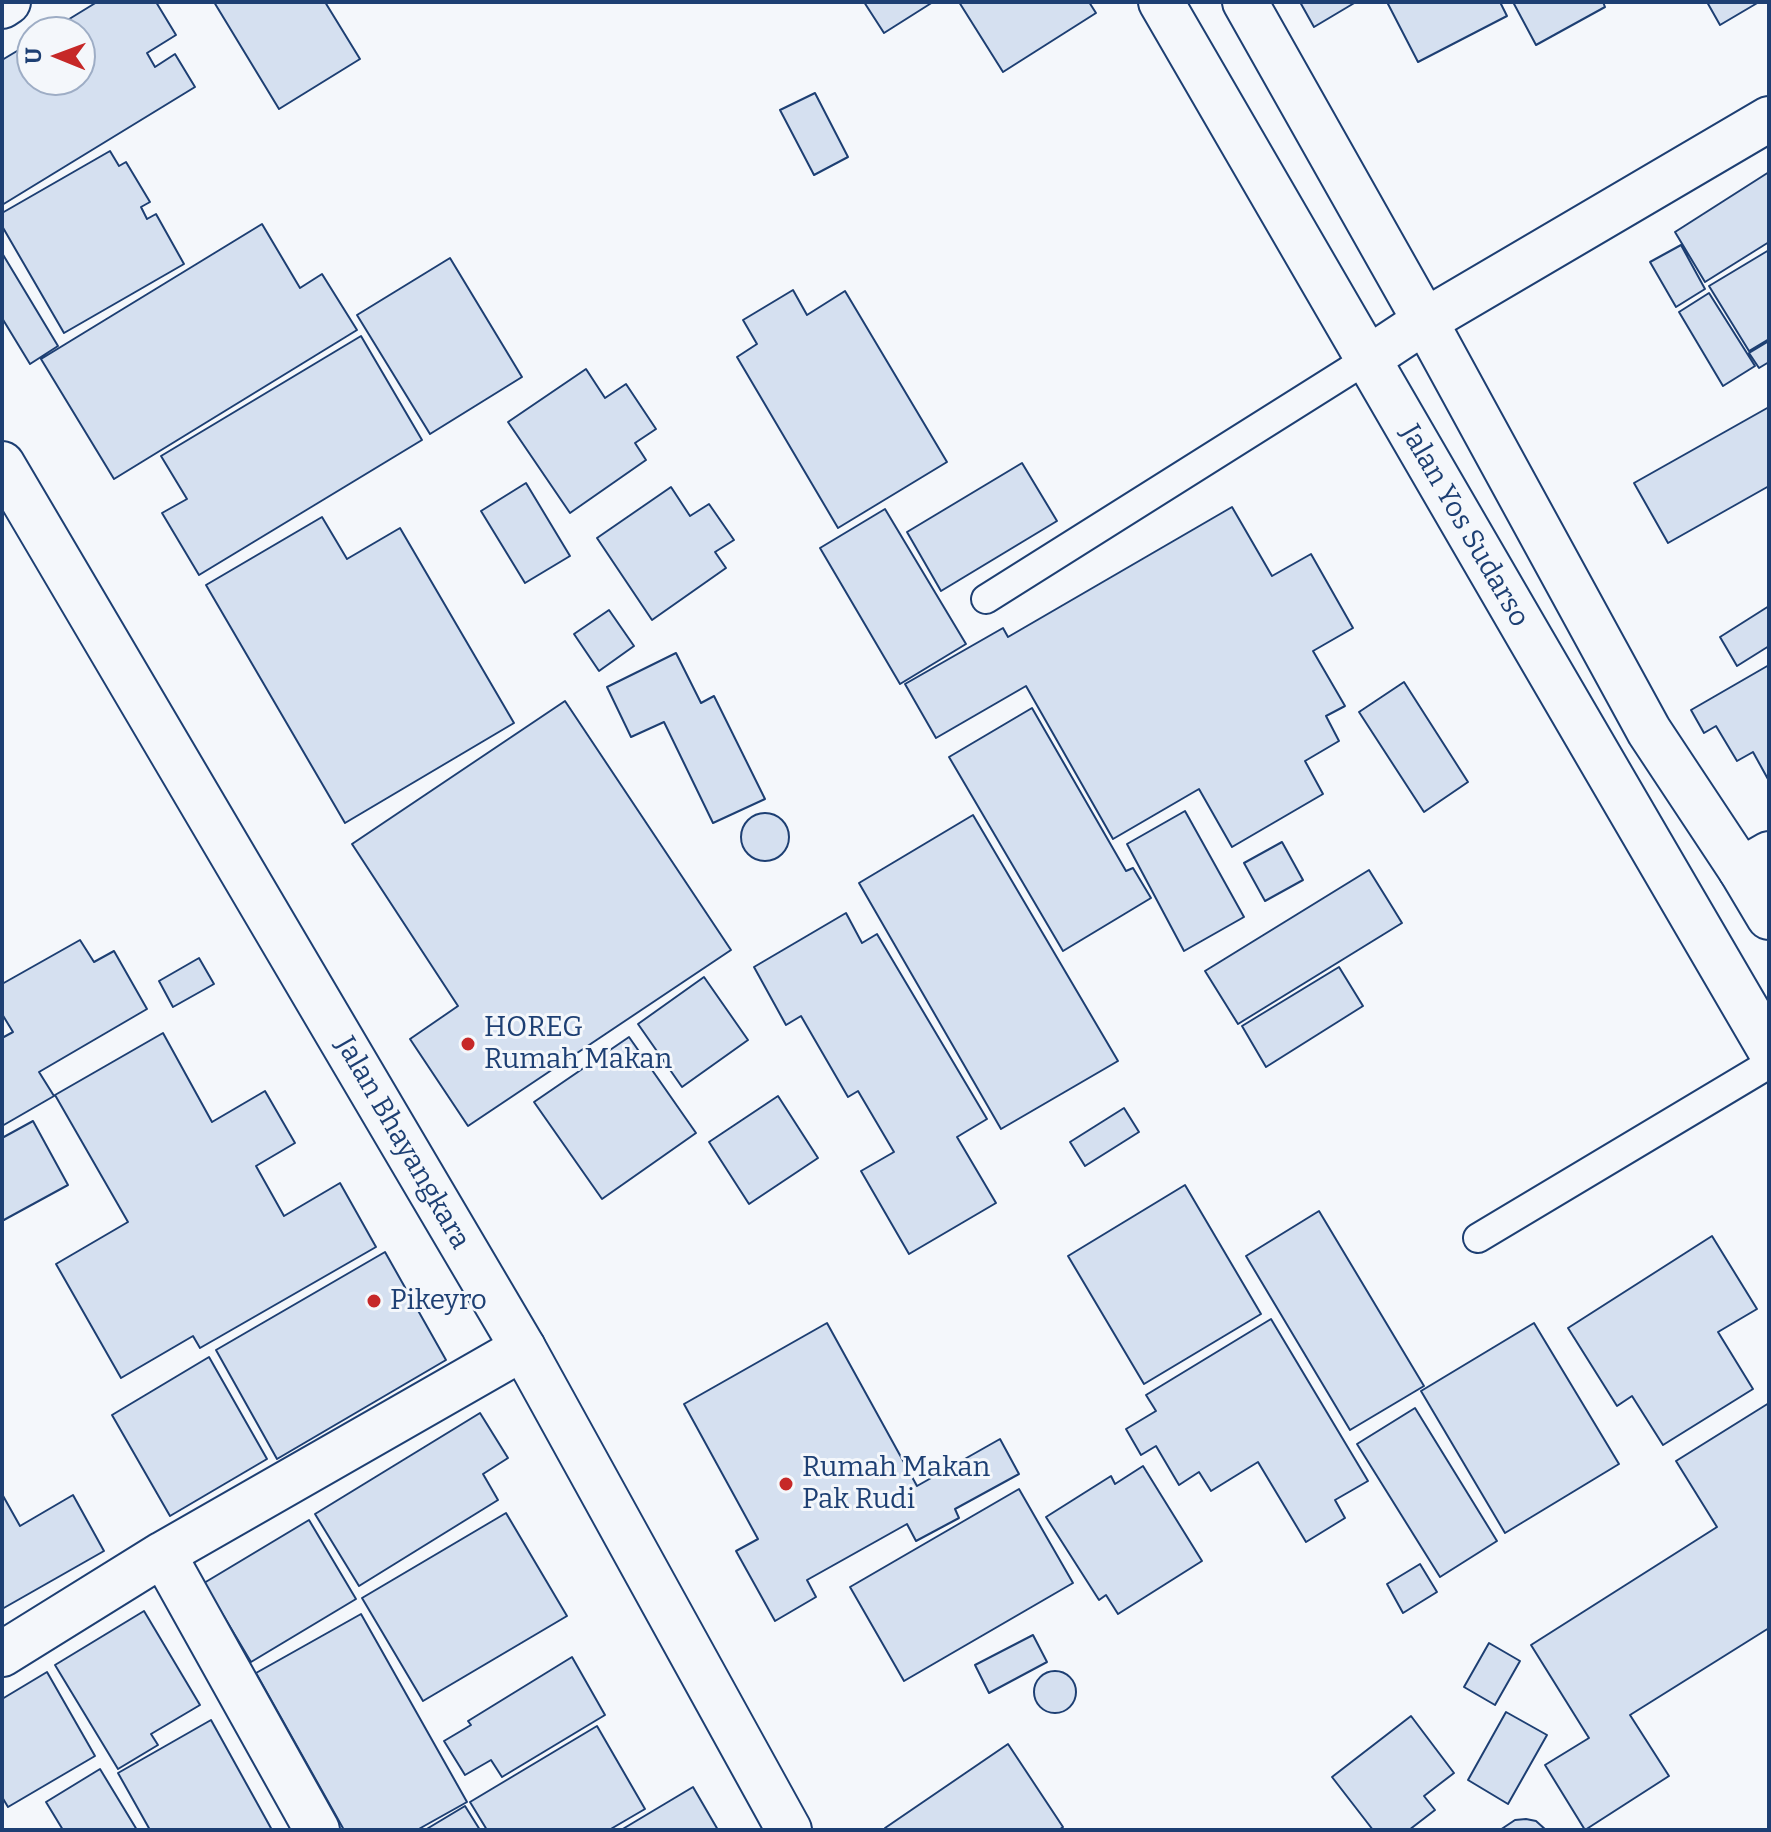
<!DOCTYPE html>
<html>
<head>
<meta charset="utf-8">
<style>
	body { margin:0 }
	#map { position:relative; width:1771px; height:1832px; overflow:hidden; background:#f4f7fb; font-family:Bitter,serif }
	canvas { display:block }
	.frame { position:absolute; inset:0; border:4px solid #1d3f73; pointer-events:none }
	.north { position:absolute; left:16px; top:16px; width:80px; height:80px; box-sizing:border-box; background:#f4f7fb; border:2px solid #9eadc5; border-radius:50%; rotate:271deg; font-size:22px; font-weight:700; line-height:32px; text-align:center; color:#1d3f73 }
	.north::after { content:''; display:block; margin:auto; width:28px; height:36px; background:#c62828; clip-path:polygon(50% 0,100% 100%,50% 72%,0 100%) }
</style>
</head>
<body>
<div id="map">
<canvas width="1771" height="1832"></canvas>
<div class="frame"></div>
<div class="north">U</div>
</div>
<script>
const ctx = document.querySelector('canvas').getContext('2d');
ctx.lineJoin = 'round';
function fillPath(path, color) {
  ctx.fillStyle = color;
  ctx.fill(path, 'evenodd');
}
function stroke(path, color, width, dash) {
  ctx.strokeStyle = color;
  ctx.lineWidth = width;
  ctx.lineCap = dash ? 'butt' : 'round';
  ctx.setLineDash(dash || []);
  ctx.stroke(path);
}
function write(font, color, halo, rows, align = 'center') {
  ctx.font = font + ' Bitter,serif';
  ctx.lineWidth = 6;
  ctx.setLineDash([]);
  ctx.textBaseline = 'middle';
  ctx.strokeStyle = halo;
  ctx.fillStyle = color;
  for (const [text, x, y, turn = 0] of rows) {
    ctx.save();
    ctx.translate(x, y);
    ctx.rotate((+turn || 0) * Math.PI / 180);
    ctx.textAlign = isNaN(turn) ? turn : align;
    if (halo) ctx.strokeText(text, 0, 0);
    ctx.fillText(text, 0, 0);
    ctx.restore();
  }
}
const building = new Path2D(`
	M97,2H156L176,35L147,53L155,67L175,54L195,87L2,205V60L32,42V80H80V32H48Z
	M214,2H325L360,59L279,109Z
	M864,2H933L884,33Z
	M959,2H1089L1096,13L1003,72Z
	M1300,2H1356L1314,27Z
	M1387,2H1500L1507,16L1418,62Z
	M1513,2H1603L1605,7L1536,45Z
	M1707,2H1759L1720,25Z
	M815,93L848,157L814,175L780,110Z
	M110,151L119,166L126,162L150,202L141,207L147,219L156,214L184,264L64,333L2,226V213Z
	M1769,172V242L1705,282L1675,232Z
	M262,224L300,288L322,274L357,330L114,479L41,359Z
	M1681,245L1705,289L1676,307L1650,262Z
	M1769,250V339L1749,351L1709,286Z
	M2,253L58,346L30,364L2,318Z
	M450,258L522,377L430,434L357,315Z
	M793,290L807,315L845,291L947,462L838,528L737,357L757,344L743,320Z
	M1709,293L1755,366L1723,386L1679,312Z
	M361,336L422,440L199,575L162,513L187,499L161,456Z
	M1769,341V362L1759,368L1749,353Z
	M586,369L605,398L626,384L656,429L635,443L646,460L570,513L508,422Z
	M1769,407V486L1668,543L1634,483Z
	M1022,463L1057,521L941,591L907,532Z
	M526,483L570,556L525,583L481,511Z
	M671,487L690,516L709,504L734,540L715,552L726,568L652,620L597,538Z
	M1232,507L1272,576L1311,554L1353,628L1313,651L1345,706L1326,716L1339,741L1305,761L1323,794L1232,847L1199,789L1113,839L1026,686L936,738L905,684L1003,628L1008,637Z
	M885,509L966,644L900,684L820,548Z
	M322,517L347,559L400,528L514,723L345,823L206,585Z
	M1769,606V646L1737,666L1720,637Z
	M609,610L634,646L599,671L574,634Z
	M676,653L701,703L714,696L765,799L713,823L664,722L631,737L607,687Z
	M1769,665V781L1753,752L1737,761L1716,726L1704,733L1691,710Z
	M1404,682L1468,782L1424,812L1359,712Z
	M565,701L731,950L468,1126L410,1039L458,1006L352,844Z
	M1032,708L1126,871L1133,868L1151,898L1063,951L949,757Z
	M1185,811L1244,917L1184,951L1127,844Z
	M741 837a24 24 0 1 1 48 0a24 24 0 1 1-48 0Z
	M973,815L1118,1061L1001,1129L859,883Z
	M1282,842L1303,880L1265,901L1244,863Z
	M1369,870L1402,923L1238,1024L1205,971Z
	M846,913L862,943L877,934L987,1119L957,1137L996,1203L909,1254L861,1171L894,1152L858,1091L848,1097L801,1016L786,1025L754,967Z
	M80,940L94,962L114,951L147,1009L39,1072L54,1096L2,1126V1038L13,1032L2,1014V984Z
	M199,958L214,984L173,1007L159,981Z
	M1339,967L1363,1006L1266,1067L1242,1026Z
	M704,977L748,1040L682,1087L638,1024Z
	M163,1033L212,1122L265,1091L295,1143L256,1166L284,1216L340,1183L376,1247L200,1348L193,1336L121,1378L56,1264L128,1222L55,1095Z
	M629,1037L696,1133L602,1199L534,1102Z
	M778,1096L818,1158L749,1204L709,1142Z
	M1124,1108L1139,1132L1085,1166L1070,1142Z
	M33,1121L68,1185L2,1221V1138Z
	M1185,1185L1261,1314L1144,1384L1068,1256Z
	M1319,1211L1424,1386L1350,1430L1246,1256Z
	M1712,1236L1757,1309L1718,1332L1753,1389L1663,1445L1632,1396L1617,1406L1568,1328Z
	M385,1252L446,1360L277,1459L216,1350Z
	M1271,1319L1368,1481L1335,1500L1345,1518L1306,1542L1258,1462L1211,1491L1199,1472L1179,1485L1156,1446L1141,1455L1126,1429L1156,1411L1146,1395Z
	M827,1323L917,1486L1000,1439L1019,1474L955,1509L959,1518L916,1541L907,1524L807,1580L816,1597L775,1621L736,1551L758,1539L684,1404Z
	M1534,1323L1619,1464L1505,1533L1421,1391Z
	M209,1357L267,1459L170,1516L112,1415Z
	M1769,1403V1628L1630,1715L1669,1776L1585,1830L1545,1765L1589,1738L1531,1645L1717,1527L1676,1461Z
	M1415,1408L1497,1541L1440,1577L1357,1444Z
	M480,1413L508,1458L483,1474L498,1500L359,1586L315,1514Z
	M1143,1466L1202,1561L1118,1614L1106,1595L1099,1600L1046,1517L1111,1476L1115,1484Z
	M1019,1489L1073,1583L904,1681L850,1587Z
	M2,1494L20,1526L73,1495L104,1551L2,1609Z
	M506,1513L567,1616L423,1701L362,1598Z
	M309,1520L356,1599L251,1662L204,1583Z
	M1420,1564L1437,1592L1403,1613L1387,1584Z
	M144,1611L200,1705L151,1734L158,1745L118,1769L55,1665Z
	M361,1614L467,1802L417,1830H344L256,1673Z
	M1033,1635L1047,1662L989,1693L975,1665Z
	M1489,1643L1520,1661L1495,1705L1464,1687Z
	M572,1657L605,1715L502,1777L491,1760L465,1775L444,1741L471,1725L468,1721Z
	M1034 1692a21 21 0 1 1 42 0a21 21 0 1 1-42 0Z
	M47,1672L95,1756L8,1807L2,1797V1699Z
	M1506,1712L1547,1735L1508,1804L1468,1780Z
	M1411,1716L1454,1773L1424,1796L1435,1810L1409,1830H1373L1332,1777Z
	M211,1720L272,1830H150L118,1773Z
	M597,1726L645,1809L609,1830H487L470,1802Z
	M1008,1744L1063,1827L1059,1830H887L885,1828Z
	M100,1769L137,1830H63L46,1802Z
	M693,1787L718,1830H621Z
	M465,1806L480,1830H425Z
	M1526,1819L1536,1821L1546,1830H1500L1515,1820Z`);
const lane = new Path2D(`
	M986,599L1369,358
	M1478,1238L1769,1064`);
const street = new Path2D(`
	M2,6L8,2
	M1369,358L1425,321L1769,119
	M1741,870L1769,854
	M163,1554L317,1830
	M2,1654L163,1554L523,1348`);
const secondary = new Path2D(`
	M2,464L523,1348L789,1830`);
const highway = new Path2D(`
	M1161,2C1364,351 1565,700 1769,1048
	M1245,2L1425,321L1649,731L1741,870L1769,917`);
const markers = [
	[468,1044,8,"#c62828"],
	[374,1301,8,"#c62828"],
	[786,1484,8,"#c62828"]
];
const streetNames = [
	["Jalan Yos Sudarso",1464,526,60],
	["Jalan Bhayangkara",402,1143,60]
];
const poiNames = [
	["HOREG",484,1028],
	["Rumah Makan",484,1060],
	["Pikeyro",390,1301],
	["Rumah Makan",802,1468],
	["Pak Rudi",802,1500]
];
fillPath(building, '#d5e0f0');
stroke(building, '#1d3f73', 2);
stroke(lane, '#1d3f73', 32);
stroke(street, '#1d3f73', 48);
stroke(secondary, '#1d3f73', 48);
stroke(highway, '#1d3f73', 48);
stroke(lane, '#f4f7fb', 28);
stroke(street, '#f4f7fb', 44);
stroke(secondary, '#f4f7fb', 44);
stroke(highway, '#f4f7fb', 44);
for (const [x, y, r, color] of markers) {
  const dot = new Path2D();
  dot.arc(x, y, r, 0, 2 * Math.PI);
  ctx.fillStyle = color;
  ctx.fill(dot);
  stroke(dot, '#f4f7fb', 3);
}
write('28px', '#1d3f73', '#f4f7fb', streetNames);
write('28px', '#1d3f73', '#f4f7fb', poiNames, 'left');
</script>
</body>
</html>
